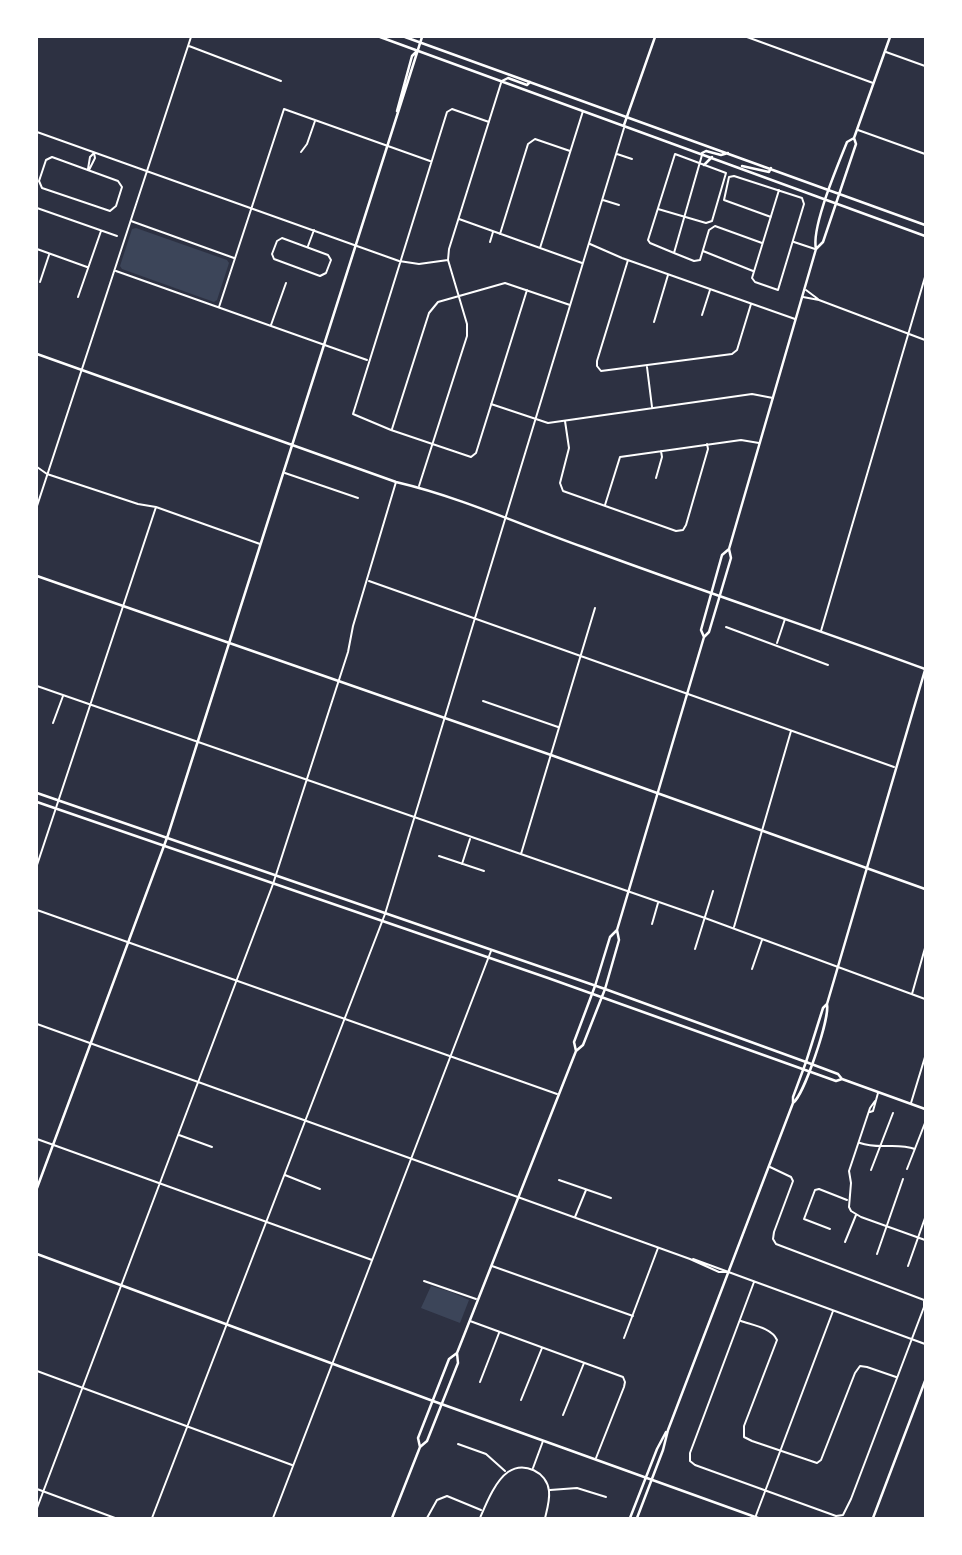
<!DOCTYPE html>
<html>
<head>
<meta charset="utf-8">
<style>
	body { margin:0 }
	#map { position:relative; width:962px; height:1555px; overflow:hidden; background:#2d3142; font-family:Rubik,sans-serif }
	canvas { display:block }
	.frame { position:absolute; inset:0; border:38px solid #fff; pointer-events:none }
</style>
</head>
<body>
<div id="map">
<canvas width="962" height="1555"></canvas>
<div class="frame"></div>
</div>
<script>
const ctx = document.querySelector('canvas').getContext('2d');
ctx.lineJoin = 'round';
function fillPath(path, color) {
  ctx.fillStyle = color;
  ctx.fill(path, 'evenodd');
}
function stroke(path, color, width, dash) {
  ctx.strokeStyle = color;
  ctx.lineWidth = width;
  ctx.lineCap = dash ? 'butt' : 'round';
  ctx.setLineDash(dash || []);
  ctx.stroke(path);
}
const green = new Path2D(`
	M136,228L227,260L229,263L217,300L214,302L122,269L120,266L132,229Z
	M431,1286L451,1292L469,1300L460,1323L421,1308Z`);
const minor = new Path2D(`
	M747,37L873,83
	M189,46L281,81
	M886,52L925,66
	M489,122L452,109L447,112L353,414L391,430L471,457L476,453L527,290
	M858,130L925,154
	M37,132L399,261L419,264L448,260
	M301,152L307,144L315,121
	M617,154L632,159
	M702,155L674,253L694,261L700,260L709,230L715,226L762,243
	M52,157L118,181L122,187L116,206L110,211L42,188L39,181L46,160Z
	M88,169L90,157L94,153
	M89,170L95,158L94,153
	M603,200L619,205
	M37,208L117,236
	M658,209L706,223L712,221L726,173L675,154L648,240L650,243L674,253
	M771,217L724,200L729,177L734,176L802,198L804,204L778,290L755,282L752,278L779,190
	M459,219L582,263
	M131,221L234,258
	M500,234L528,144L535,139L570,151
	M282,238L328,255L331,260L326,273L320,276L274,259L272,254L277,241Z
	M490,242L493,232
	M794,242L815,249
	M590,244L622,258L795,319
	M308,246L314,230
	M540,248L583,111
	M37,249L87,267
	M703,251L753,271
	M628,260L597,361V366L601,371L732,354L737,350L751,304
	M116,271L367,360
	M40,282L49,255
	M806,290L818,299
	M78,297L101,231
	M803,297L819,300L925,340
	M219,307L284,109L430,161
	M702,315L710,290
	M654,322L668,275
	M271,325L286,283
	M647,367L652,407
	M491,404L548,423L752,394L773,398
	M565,421L569,448L560,483L563,491L676,531L683,530L686,525L708,449L707,444
	M392,429L429,313L438,302L505,283L570,305
	M37,467L47,474L138,504L156,507L260,544
	M285,473L358,498
	M656,478L662,457L661,451
	M419,486L467,336V324L448,260L449,249L501,83
	M605,505L620,457L741,440L759,443
	M37,506L191,37
	M369,581L894,767
	M726,627L828,665
	M821,631L925,277
	M777,643L785,619
	M37,686L705,918L925,999
	M483,701L558,727
	M53,723L63,696
	M521,854L595,608
	M439,856L484,871
	M462,864L470,839
	M37,865L156,507
	M37,910L557,1094
	M652,924L658,903
	M734,927L791,731
	M695,949L713,891
	M752,969L762,940
	M912,994L925,948
	M37,1024L690,1259L719,1272H727
	M875,1101L870,1108L849,1171L851,1183L849,1207L851,1211L861,1217L925,1240
	M911,1103L925,1057
	M870,1112L873,1111L878,1093
	M179,1135L212,1147
	M37,1139L372,1260
	M860,1143C879,1150 896,1142 915,1149
	M907,1169L925,1123
	M871,1170L893,1113
	M285,1175L320,1189
	M559,1180L611,1198
	M575,1217L586,1190
	M830,1229L804,1219L815,1190L819,1189L847,1200
	M845,1242L856,1215
	M877,1254L903,1179
	M693,1259L925,1344
	M492,1266L633,1316
	M908,1266L925,1218
	M424,1281L476,1299
	M754,1282L690,1453V1461L695,1465L836,1516L843,1515L851,1499L924,1307V1300L776,1244L773,1239L774,1232L793,1181L791,1177L770,1167
	M470,1321L623,1377L625,1382L624,1387L596,1458
	M741,1321C752,1325 772,1328 777,1340L744,1426V1437L752,1441L817,1463L821,1460L855,1373L860,1366L867,1367L896,1377
	M624,1338L658,1248
	M37,1371L292,1465
	M480,1382L499,1333
	M521,1400L542,1348
	M563,1415L584,1363
	M458,1444L486,1454L505,1471
	M533,1468L543,1441
	M37,1489L115,1518
	M550,1490L577,1488L606,1497
	M37,1508L273,884L348,652L353,626L396,482
	M152,1518L385,914L624,128
	M273,1518L491,951
	M427,1518L437,1500L447,1496L481,1510
	M480,1518C486,1504 495,1481 508,1472C524,1461 547,1472 549,1491C550,1500 547,1510 545,1518
	M666,1518H678
	M755,1518L833,1311`);
const tertiary = new Path2D(`
	M397,111L412,56L416,52
	M624,125L655,37
	M37,354L396,482C460,497 521,525 583,547C696,589 811,627 925,669
	M37,576L551,755L925,889
	M37,1188L168,835L422,37
	M37,1254L433,1401
	M873,1518L925,1381`);
const secondary = new Path2D(`
	M793,1103C804,1095 830,1018 827,1004L925,670
	M433,1401L758,1518
	M630,1518L657,1449L666,1432
	M637,1518L663,1450L668,1430L793,1103V1097L806,1062L823,1008L827,1004`);
const primary = new Path2D(`
	M380,37L925,236
	M405,37L925,225
	M502,81L508,78L527,85L530,82
	M702,153L706,151L721,155L728,153
	M704,165L712,157
	M742,166L769,172L771,168
	M816,249L823,242L856,144L854,138L890,37
	M704,637L701,630L722,555L729,549L816,249C811,227 838,165 847,142L854,138
	M37,793L605,989L806,1062L838,1074L842,1079L925,1109
	M37,802L548,978L836,1081L842,1079
	M576,1051L574,1042L595,986L610,937L617,930L704,637L709,632L731,558L729,549
	M420,1447L427,1441L458,1363L457,1353
	M392,1518L420,1447L418,1438L449,1359L457,1353L576,1051L583,1045L605,989L619,940L617,930`);
fillPath(green, '#3c4559');
stroke(minor, '#fff', 2);
stroke(tertiary, '#fff', 2.5);
stroke(secondary, '#fff', 2.5);
stroke(primary, '#fff', 2.5);
</script>
</body>
</html>
